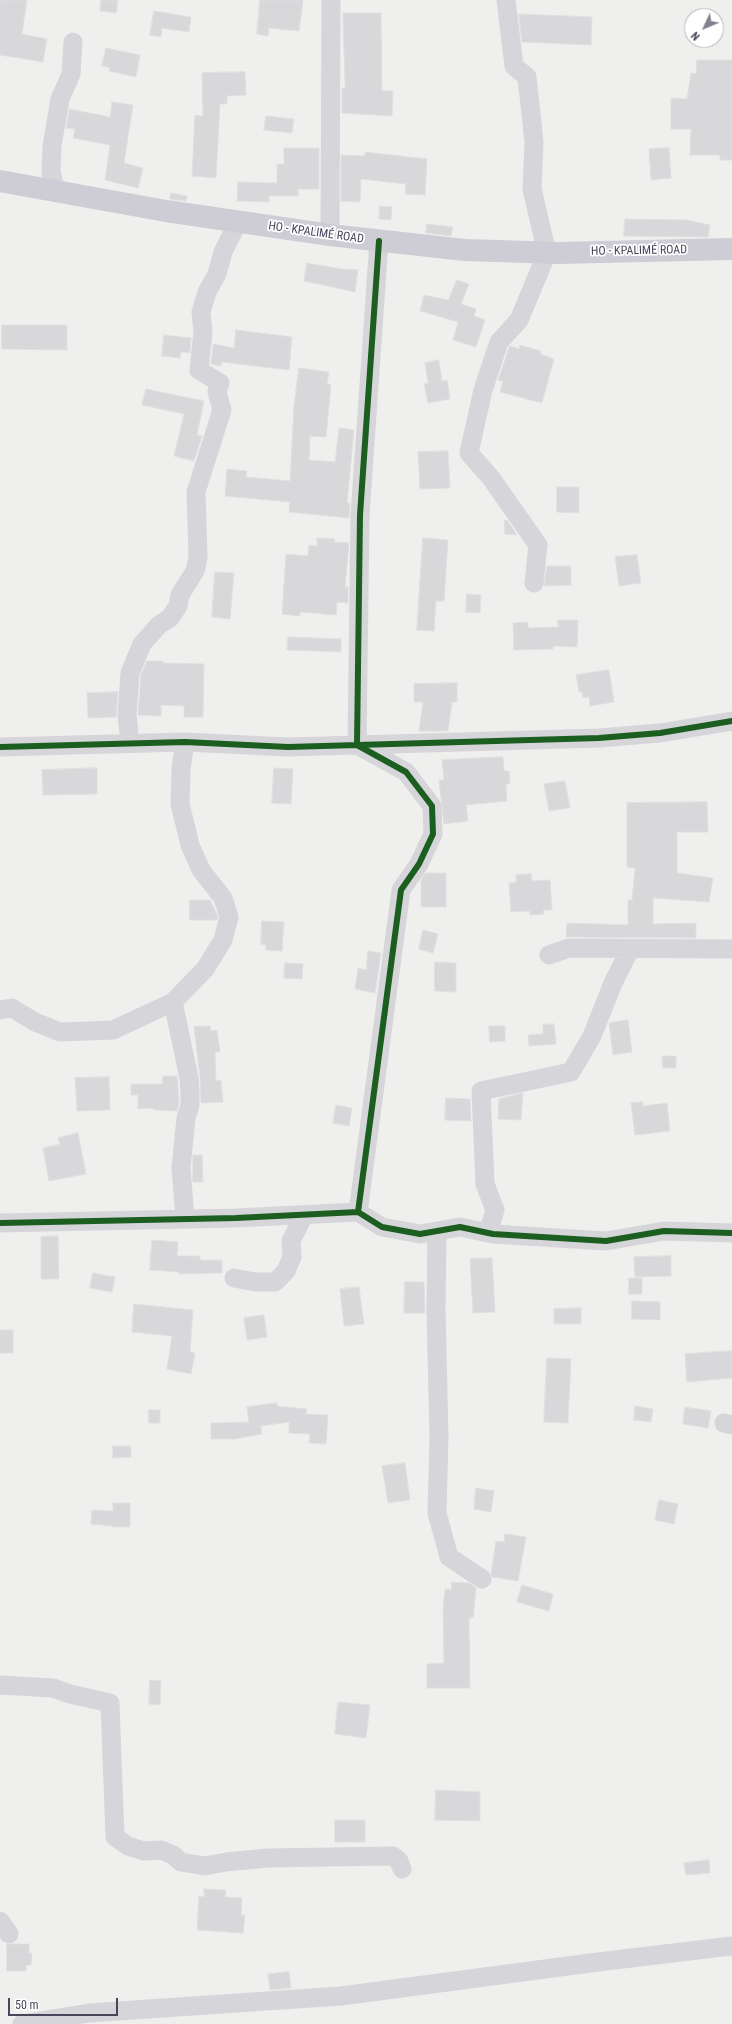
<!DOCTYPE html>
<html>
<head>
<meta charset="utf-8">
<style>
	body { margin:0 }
	#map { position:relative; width:732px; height:2024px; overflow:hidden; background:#efefee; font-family:"Roboto Condensed",sans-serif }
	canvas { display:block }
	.north { position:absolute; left:684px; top:8px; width:40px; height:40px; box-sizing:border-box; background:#fff; border:1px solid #b7b5bd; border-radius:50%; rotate:226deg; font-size:11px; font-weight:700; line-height:16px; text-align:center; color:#4a455a }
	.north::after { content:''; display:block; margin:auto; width:14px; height:18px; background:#84808e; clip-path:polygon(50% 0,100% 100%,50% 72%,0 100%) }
	.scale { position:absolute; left:8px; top:1998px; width:110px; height:18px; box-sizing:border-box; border:2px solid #4a455a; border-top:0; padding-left:5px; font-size:12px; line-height:14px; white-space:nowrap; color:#4a455a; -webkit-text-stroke:3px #fff; paint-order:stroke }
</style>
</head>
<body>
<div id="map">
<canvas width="732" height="2024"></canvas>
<div class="north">N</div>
<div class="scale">50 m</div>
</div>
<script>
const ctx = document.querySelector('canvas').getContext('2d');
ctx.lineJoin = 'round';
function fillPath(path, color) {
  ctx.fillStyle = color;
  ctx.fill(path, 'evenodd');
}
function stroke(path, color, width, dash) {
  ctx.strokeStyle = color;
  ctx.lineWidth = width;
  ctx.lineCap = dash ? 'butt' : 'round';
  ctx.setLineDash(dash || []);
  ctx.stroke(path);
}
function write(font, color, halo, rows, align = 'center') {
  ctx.font = font + ' "Roboto Condensed",sans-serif';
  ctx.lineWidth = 3.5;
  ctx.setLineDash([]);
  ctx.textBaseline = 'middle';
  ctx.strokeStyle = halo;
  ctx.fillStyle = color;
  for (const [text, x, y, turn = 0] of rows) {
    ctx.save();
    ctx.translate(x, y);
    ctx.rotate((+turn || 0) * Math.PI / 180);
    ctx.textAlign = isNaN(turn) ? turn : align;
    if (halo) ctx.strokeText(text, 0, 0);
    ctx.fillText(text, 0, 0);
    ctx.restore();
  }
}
const building = new Path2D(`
	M0,0H27L22,34L47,39L43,62L0,55Z
	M101,0H118L116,13L100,11Z
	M260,0H303L299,31L269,28L268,36L257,34Z
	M154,11L191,17L189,32L162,28L161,37L150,35Z
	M343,13H381L382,91H393L392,116L342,113V88H345Z
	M519,14L592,17L591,45L522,42Z
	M106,48L140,55L136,77L109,71L110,68L102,66Z
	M697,60H732V160H720V155H690L691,129H671V98L687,99L691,73L696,74Z
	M245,72L246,95L227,96V104H220L216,178L192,176L195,115L203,116L202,73Z
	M112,102L133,105L124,163L143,168L138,188L105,180L110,145L73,138L75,129L66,128L69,109L110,117Z
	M266,116L294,119L292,133L264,130Z
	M284,148H319V189H298V196H269V202L237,201L238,182L277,183V164H284Z
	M669,148L671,178L651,180L649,149Z
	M365,152L427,159L425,195L405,194L406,184L361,179L360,202L341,201V155L365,156Z
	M171,193L187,196L186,201L170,199Z
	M380,206L392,207L391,220L379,219Z
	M625,219L687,220L710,225L708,237L624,236Z
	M427,224L453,227L451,236L426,233Z
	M307,263L341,269L358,270L355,292L304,281Z
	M457,280L469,284L461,304L476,309L474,316L485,320L476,347L453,340L458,322L420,311L424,295L448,300Z
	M2,325H67V350L2,349Z
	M236,330L292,337L289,370L222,362L221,366L211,364L213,344L234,348Z
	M164,335L191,338L190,353L181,352L180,358L162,356Z
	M520,345L541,351L540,354L554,359L542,403L500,392L503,381L498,380L509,348L510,346L519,349Z
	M439,360L442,381L447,380L450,399L428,403L424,384L428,383L425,363Z
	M299,368L329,372L327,384L331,385L326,437L310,436L309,460L335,462L339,428L354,430L347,503H350L349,518L289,512L290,502L225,496L227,469L247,471L246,477L290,481L294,405Z
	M146,389L204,401L197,435L202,436L194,461L174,456L184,414L142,405Z
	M448,451L450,488L420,489L418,452Z
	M557,487H579V513L557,512Z
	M505,520H507L517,535L505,534Z
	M317,538L335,539L334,542L349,543L345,587H348V603L337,602L336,615L300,612V616L282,614L286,554L308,556L309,545L317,546Z
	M423,538L448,540L444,601H436L434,631L417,630Z
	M637,555L641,583L619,586L615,557Z
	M547,566H571V585L544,586Z
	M215,572L234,573L230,619L212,617Z
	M467,594L481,595L480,613L466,612Z
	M558,620H578L577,647L553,646V649L514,650L513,623L528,622V628L558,627Z
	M288,637L341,639V652L287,650Z
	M147,661H163V663L204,664L203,717H184V706L161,705V716L138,715L141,674Z
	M609,670L614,702L590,706L589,697L583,698L582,692H579L576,675Z
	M457,683V702H452L448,731H419L423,702H414V684Z
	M118,692L116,717L88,718L87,693Z
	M503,757L504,771H509L510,784H506L507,801L466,805L468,821L444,824L439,780H444L442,760Z
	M97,768V794L43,795L42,770Z
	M274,768L293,769L291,804L272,803Z
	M565,781L570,808L549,811L544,784Z
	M707,802L708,832H677V873L713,878L709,902L653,898V924L696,923V938L566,937L567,923L628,925V900H632L635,868L627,867V803Z
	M426,873H446V907H421V880Z
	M531,874L532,881L550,880L552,910H543L544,914L530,915V911L511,912L509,883L516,882V875Z
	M190,900H210L218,917L217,920H190Z
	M262,921L284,922L282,951L266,950V945L261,944Z
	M423,930L438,934L433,953L419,949Z
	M368,951L381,953L375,993L355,989L358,968L366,970Z
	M435,962L456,963V992L435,991Z
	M285,963L303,964L302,979L284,978Z
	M628,1020L632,1052L613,1055L609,1023Z
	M554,1024L556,1044L529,1046L528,1035L543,1034V1025Z
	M210,1026L211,1031L217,1030L220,1052H215L216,1081L221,1080L223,1102L201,1103L200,1077L194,1027Z
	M489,1026H505V1041L490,1042Z
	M662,1056H676V1068H663Z
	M163,1076H177L179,1103L177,1111L154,1110L153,1108L138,1109V1095H131V1084H162Z
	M109,1077L110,1110L77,1111L75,1078Z
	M523,1093L521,1120L498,1119L499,1099Z
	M446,1098L470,1099L471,1121L445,1120Z
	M643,1102V1106L667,1103L670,1131L635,1135L631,1103Z
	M336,1105L352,1108L349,1126L333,1123Z
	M78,1133L86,1174L49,1181L43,1148L60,1144L58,1138Z
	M193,1155H202L203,1182H193Z
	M58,1236L59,1279H41V1237Z
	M152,1240L178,1242L177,1256H200V1260H222V1273L179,1274V1272L150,1270Z
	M671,1256V1276L635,1277L634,1257Z
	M492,1258L495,1312L473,1313L470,1259Z
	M93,1273L115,1277L112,1292L90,1288Z
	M629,1278H642V1294H629Z
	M405,1282H424L425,1313H404Z
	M359,1287L364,1324L344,1326L340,1289Z
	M632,1301L660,1302V1320L632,1319Z
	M134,1304L193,1310L190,1352L195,1353L191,1374L167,1369L172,1336L132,1332Z
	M581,1308V1324H554V1309Z
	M264,1315L267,1337L247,1340L244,1318Z
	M0,1330H13V1353H0Z
	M732,1351V1378L687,1382L685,1354Z
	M547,1358L571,1359L568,1423L544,1422Z
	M277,1403V1406L307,1409L306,1414L328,1415L326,1444L309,1443L310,1434L289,1433V1422L261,1426L262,1434L235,1439H211V1423L249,1422L247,1407Z
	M635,1406L653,1409L651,1422L634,1420Z
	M685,1407L711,1411L708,1428L683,1424Z
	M149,1410H160V1423H149Z
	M113,1446H131V1457L113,1458Z
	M405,1463L410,1500L388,1503L382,1466Z
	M476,1488L494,1491L491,1512L474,1509Z
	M659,1500L678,1504L674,1524L655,1520Z
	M113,1503H130V1527H113V1526L91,1524L92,1510L113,1511Z
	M505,1534L526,1537L518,1581L492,1577L491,1573L496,1541L504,1542Z
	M452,1582L469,1583L476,1588L473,1618H469L470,1688H427V1664L444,1663L443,1608L445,1589L451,1590Z
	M522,1585L553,1594L549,1611L517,1602Z
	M150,1680L161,1681L160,1705L149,1704Z
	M338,1702L370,1705L366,1738L335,1734Z
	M436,1790L480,1792V1821L435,1820Z
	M335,1820H365V1842H335Z
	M709,1860L710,1873L686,1875L684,1863Z
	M204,1889L226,1890L225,1897L242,1898L241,1915H245L243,1933L197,1930L199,1896L204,1897Z
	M7,1944H29V1953H32L31,1965H26V1971H7Z
	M289,1972L291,1988L270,1990L268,1974Z`);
const minor = new Path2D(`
	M506,0L514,66L527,77L534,142L532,189L547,253L519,320L499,342L483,390L469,453L491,478L538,545L534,583
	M56,191L51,172L52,146L60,99L71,74L73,42
	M330,235L331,0
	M130,743L127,714L130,673L142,644L159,625L170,618L178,606L180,595L195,571L198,558L196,492L222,410L217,392L220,383L199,370L203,332L201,312L207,292L217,274L223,252L238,222
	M0,747L185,742L288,747L599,738L660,733L732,721
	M549,955L569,948L732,949
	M173,1002L189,1078L190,1092V1105L186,1118L181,1168L185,1218
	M0,1010L12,1008L35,1022L60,1032L113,1030L173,1002L205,969L223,940L229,917L223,898L201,870L190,845L180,804L181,769L185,742
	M358,1212L401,890L419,864L433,834L432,806L406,772L357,745L360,515L379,241
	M0,1223L236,1218L358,1212L382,1227L420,1234L460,1227L493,1234L606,1241L664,1231L732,1233
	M437,1231L436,1310L439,1437L437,1513L449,1557L482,1579
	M488,1233L495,1210L485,1184L481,1091L571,1072L592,1036L613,983L630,949
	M234,1278L255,1282H275L286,1271L292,1257L291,1241L304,1215
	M724,1423L732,1425
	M0,1685L53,1688L70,1694L110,1703L115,1837L128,1846L144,1851L161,1850L173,1855L181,1862L205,1866L226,1862L268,1858L393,1856L399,1861L402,1869
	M0,1921L9,1934
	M22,2024L89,2013L341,1996L598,1962L732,1946`);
const major = new Path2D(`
	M0,181L166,211L330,235L465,250L558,253L732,249`);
const cycleway = new Path2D(`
	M0,747L185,742L288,747L599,738L660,733L732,721
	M358,1212L401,890L419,864L433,834L432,806L406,772L357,745L360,515L379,241
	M0,1223L236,1218L358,1212L382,1227L420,1234L460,1227L493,1234L606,1241L664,1231L732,1233`);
const streetNames = [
	["HO - KPALIMÉ ROAD",316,233,8],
	["HO - KPALIMÉ ROAD",639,251,-1]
];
fillPath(building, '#d8d7da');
stroke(building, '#e0e0e1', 1);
stroke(minor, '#d6d6da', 19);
stroke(major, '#ceccd4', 22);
stroke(cycleway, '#1b5e20', 6);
write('12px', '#4a455a', '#fff', streetNames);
</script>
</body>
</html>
